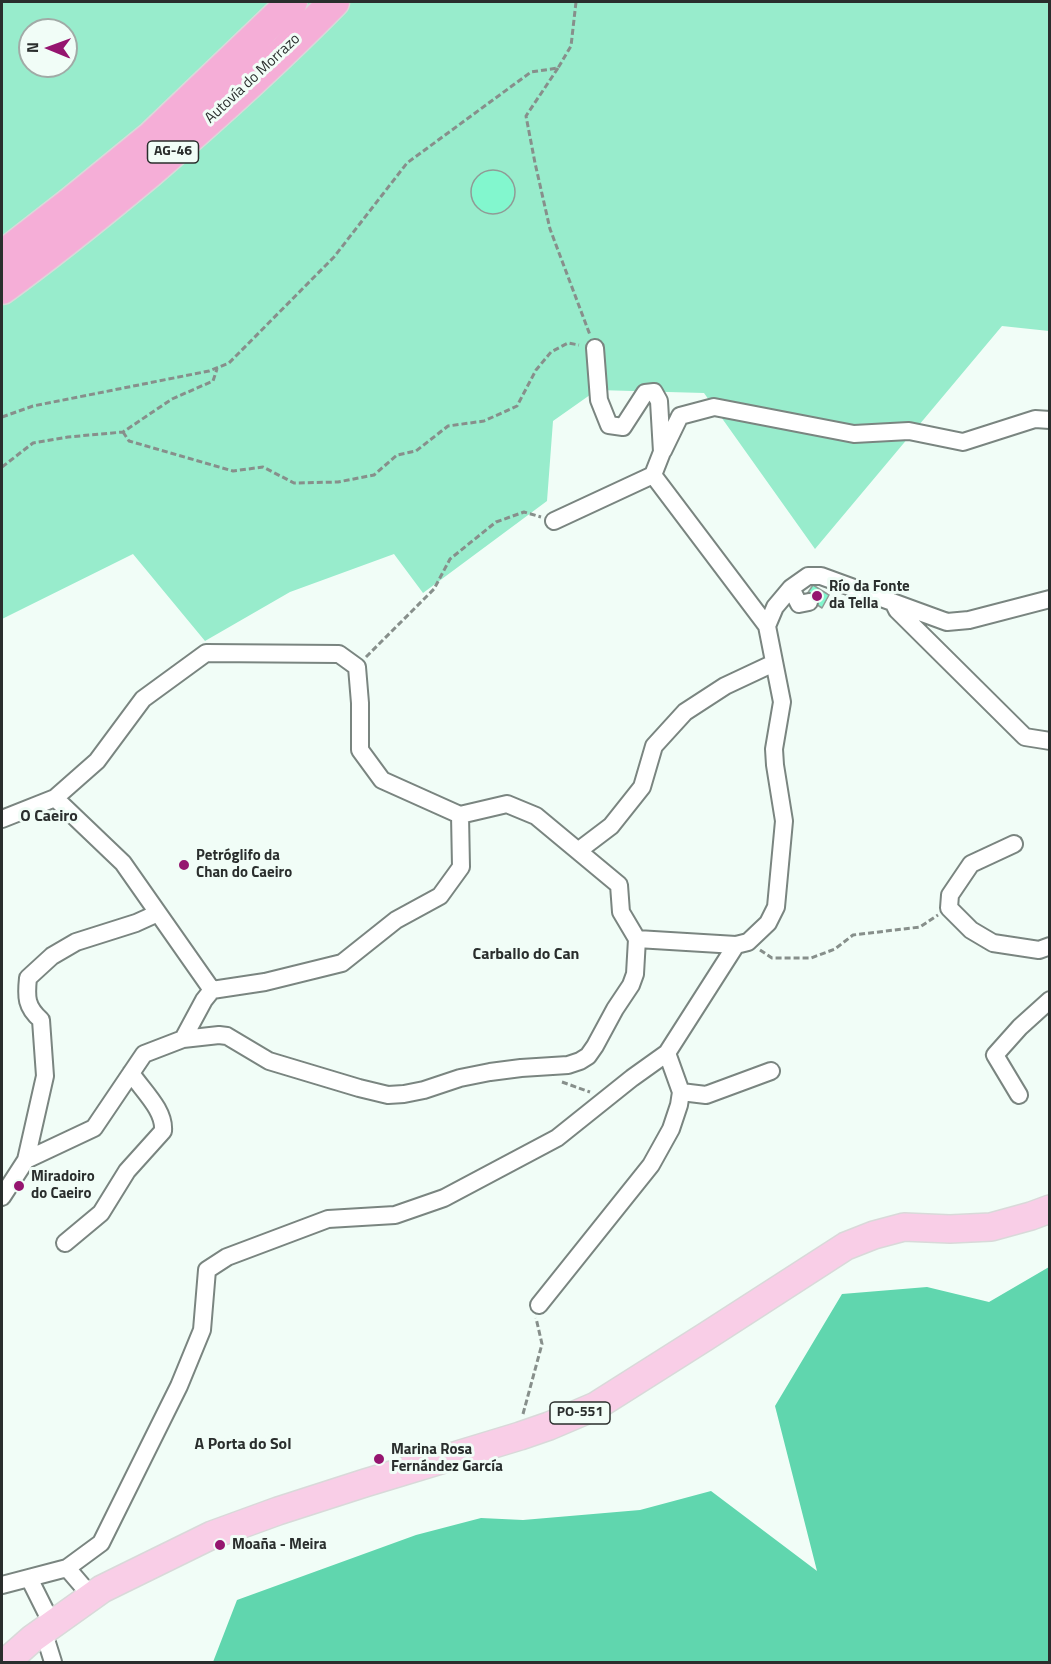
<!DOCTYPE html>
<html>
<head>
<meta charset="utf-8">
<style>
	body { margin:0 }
	#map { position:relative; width:1051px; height:1664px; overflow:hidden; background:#f1fdf7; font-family:"Titillium Web",sans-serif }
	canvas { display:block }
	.frame { position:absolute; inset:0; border:3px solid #2a2e2d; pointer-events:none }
	.north { position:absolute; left:18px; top:18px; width:60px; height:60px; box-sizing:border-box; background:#f1fdf7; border:2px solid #a1aaa6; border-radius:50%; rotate:271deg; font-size:16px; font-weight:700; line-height:24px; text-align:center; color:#2a2e2d }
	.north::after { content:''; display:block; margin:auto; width:21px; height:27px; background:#95156f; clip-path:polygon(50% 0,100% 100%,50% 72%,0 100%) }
</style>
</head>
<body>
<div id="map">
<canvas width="1051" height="1664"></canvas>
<div class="frame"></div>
<div class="north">N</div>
</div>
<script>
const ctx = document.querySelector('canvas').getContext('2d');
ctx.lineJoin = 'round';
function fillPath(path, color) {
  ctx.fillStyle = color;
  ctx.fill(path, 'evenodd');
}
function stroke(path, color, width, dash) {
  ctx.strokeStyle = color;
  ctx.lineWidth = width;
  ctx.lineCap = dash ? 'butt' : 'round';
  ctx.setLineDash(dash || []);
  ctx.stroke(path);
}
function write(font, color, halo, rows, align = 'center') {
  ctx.font = font + ' "Titillium Web",sans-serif';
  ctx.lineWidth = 6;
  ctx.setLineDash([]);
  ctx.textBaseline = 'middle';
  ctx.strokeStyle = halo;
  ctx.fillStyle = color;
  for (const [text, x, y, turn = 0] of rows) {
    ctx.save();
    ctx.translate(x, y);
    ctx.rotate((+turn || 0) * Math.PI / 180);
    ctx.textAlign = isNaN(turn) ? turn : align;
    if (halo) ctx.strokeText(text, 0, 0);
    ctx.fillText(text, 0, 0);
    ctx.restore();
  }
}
const green = new Path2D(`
	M2,2H1049V331L1002,326L815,549L704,393L597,390L553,421L547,501L423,593L394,554L290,592L205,641L133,554L2,619ZM30,30H66V66H30Z`);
const water = new Path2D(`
	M1049,1267V1662H213L237,1600L416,1535L481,1518L523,1520L640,1510L711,1491L817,1571L775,1406L842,1294L927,1287L989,1302Z`);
const building = new Path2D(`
	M471 192a22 22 0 1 1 44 0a22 22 0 1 1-44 0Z
	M813,585L829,595L822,608L805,597Z`);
const path = new Path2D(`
	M558,68L526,116L535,163L550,229L590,335
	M2,417L33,406L209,371L229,363L334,257L407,163L531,72L558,68L571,46L576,2
	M123,432L129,441L233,471L263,467L294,483L338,482L374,475L397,455L416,451L448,426L484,421L517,406L536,370L551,352L568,343L579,345
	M2,467L33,443L68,437L123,432L172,399L213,381L217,369
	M366,657L434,589L450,559L496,522L524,512L541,517
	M760,950L772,958H811L835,949L853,935L920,927L938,915
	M562,1082L590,1092
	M523,1414L542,1344L536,1318`);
const street = new Path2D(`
	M595,348L599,400L609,425L623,427L645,393L654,392L659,401L662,452L653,475L767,626
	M663,451L680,416L714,407L854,434L909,431L963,442L1035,419L1050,420
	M554,521L653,475
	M791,588L799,604L809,602
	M893,602L897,610L1025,737L1050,741
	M55,798L123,863L212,990
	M460,815L507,804L536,816L619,885L621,912L637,939L736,945
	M2,819L55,798L97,761L143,699L206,653L339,654L357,667L360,703V750L382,780L460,815L461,867L440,896L396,920L342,963L265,982L212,990L204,1000L183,1039L144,1054L94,1128L26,1160L2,1197
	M1014,844L971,864L950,895L949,908L971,930L993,943L1039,950L1050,946
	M578,851L611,826L642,787L654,746L685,712L725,686L774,663
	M183,1039L219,1035L227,1036L269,1061L359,1088L388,1095L404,1094L424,1090L460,1078L490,1072L521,1068L568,1065L580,1061L588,1056L595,1046L615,1009L631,985L635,974L637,939
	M681,1092L706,1095L771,1071
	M1019,1095L995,1055L1020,1027L1050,1000
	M26,1160L45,1076L41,1020C26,1007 26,997 28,978L52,956L76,942L136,923L158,913
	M65,1243L101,1213L127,1171L163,1131C165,1110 142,1090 131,1073
	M539,1305L651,1165L671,1129L679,1105L681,1092L667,1053
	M67,1568L91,1596
	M29,1578L52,1624
	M2,1585L67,1568L101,1543L179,1386L202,1330L207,1270L227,1257L328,1219L395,1215L444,1198L557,1138L632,1078L667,1053L736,945L748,942L768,923L776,907L784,821L775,765L774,749L782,702L767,626L775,607L791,588L808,576H821L947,622L969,620L1050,599
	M43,1630L53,1662`);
const primary = new Path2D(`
	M6,1662L32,1639L102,1589L212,1535L278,1511L365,1483L520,1436L549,1426L596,1406L705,1337L846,1246L874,1235L904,1227L950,1229L991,1227L1031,1216L1050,1209`);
const highway = new Path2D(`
	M2,256L70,203L152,136L292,2
	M2,289C52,253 101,213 149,173C213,118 275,62 334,2`);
const markers = [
	[817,596,6,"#95156f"],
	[184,865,6,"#95156f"],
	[19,1186,6,"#95156f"],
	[379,1459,6,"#95156f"],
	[220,1545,6,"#95156f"]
];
const shields = [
	[173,152,51],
	[580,1413,60]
];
const shieldNames = [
	["AG-46",173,152],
	["PO-551",580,1413]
];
const streetNames = [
	["Autovía do Morrazo",253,79,-43]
];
const poiNames = [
	["Río da Fonte",829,587],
	["da Tella",829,604],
	["Petróglifo da",196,856],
	["Chan do Caeiro",196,873],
	["Miradoiro",31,1177],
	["do Caeiro",31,1194],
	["Marina Rosa",391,1450],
	["Fernández García",391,1467],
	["Moaña - Meira",232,1545]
];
const neighbourhoodNames = [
	["O Caeiro",49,817],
	["Carballo do Can",526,955],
	["A Porta do Sol",243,1445]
];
fillPath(green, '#98eccc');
fillPath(water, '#60d6ae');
fillPath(building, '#82f7ce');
stroke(building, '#909b96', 1.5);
stroke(street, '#7a8580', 20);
stroke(primary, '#d9d9d9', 30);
stroke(highway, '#d9d9d9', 33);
stroke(path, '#878f8b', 3, [6, 3]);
stroke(street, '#fff', 16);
stroke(primary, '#f9cee7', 27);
stroke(highway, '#f5aed7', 30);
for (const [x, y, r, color] of markers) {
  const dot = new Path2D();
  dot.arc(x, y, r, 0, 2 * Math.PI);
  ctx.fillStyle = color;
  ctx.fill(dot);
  stroke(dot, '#f1fdf7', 2);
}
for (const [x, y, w] of shields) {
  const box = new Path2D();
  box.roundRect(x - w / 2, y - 11, w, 22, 4.5);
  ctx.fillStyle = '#f1fdf7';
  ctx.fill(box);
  stroke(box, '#2a2e2d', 1.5);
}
write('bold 14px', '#2a2e2d', null, shieldNames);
write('15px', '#2a2e2d', '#f1fdf7', streetNames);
write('bold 15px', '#2a2e2d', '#f1fdf7', poiNames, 'left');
write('bold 16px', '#2a2e2d', '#f1fdf7', neighbourhoodNames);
</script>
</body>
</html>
